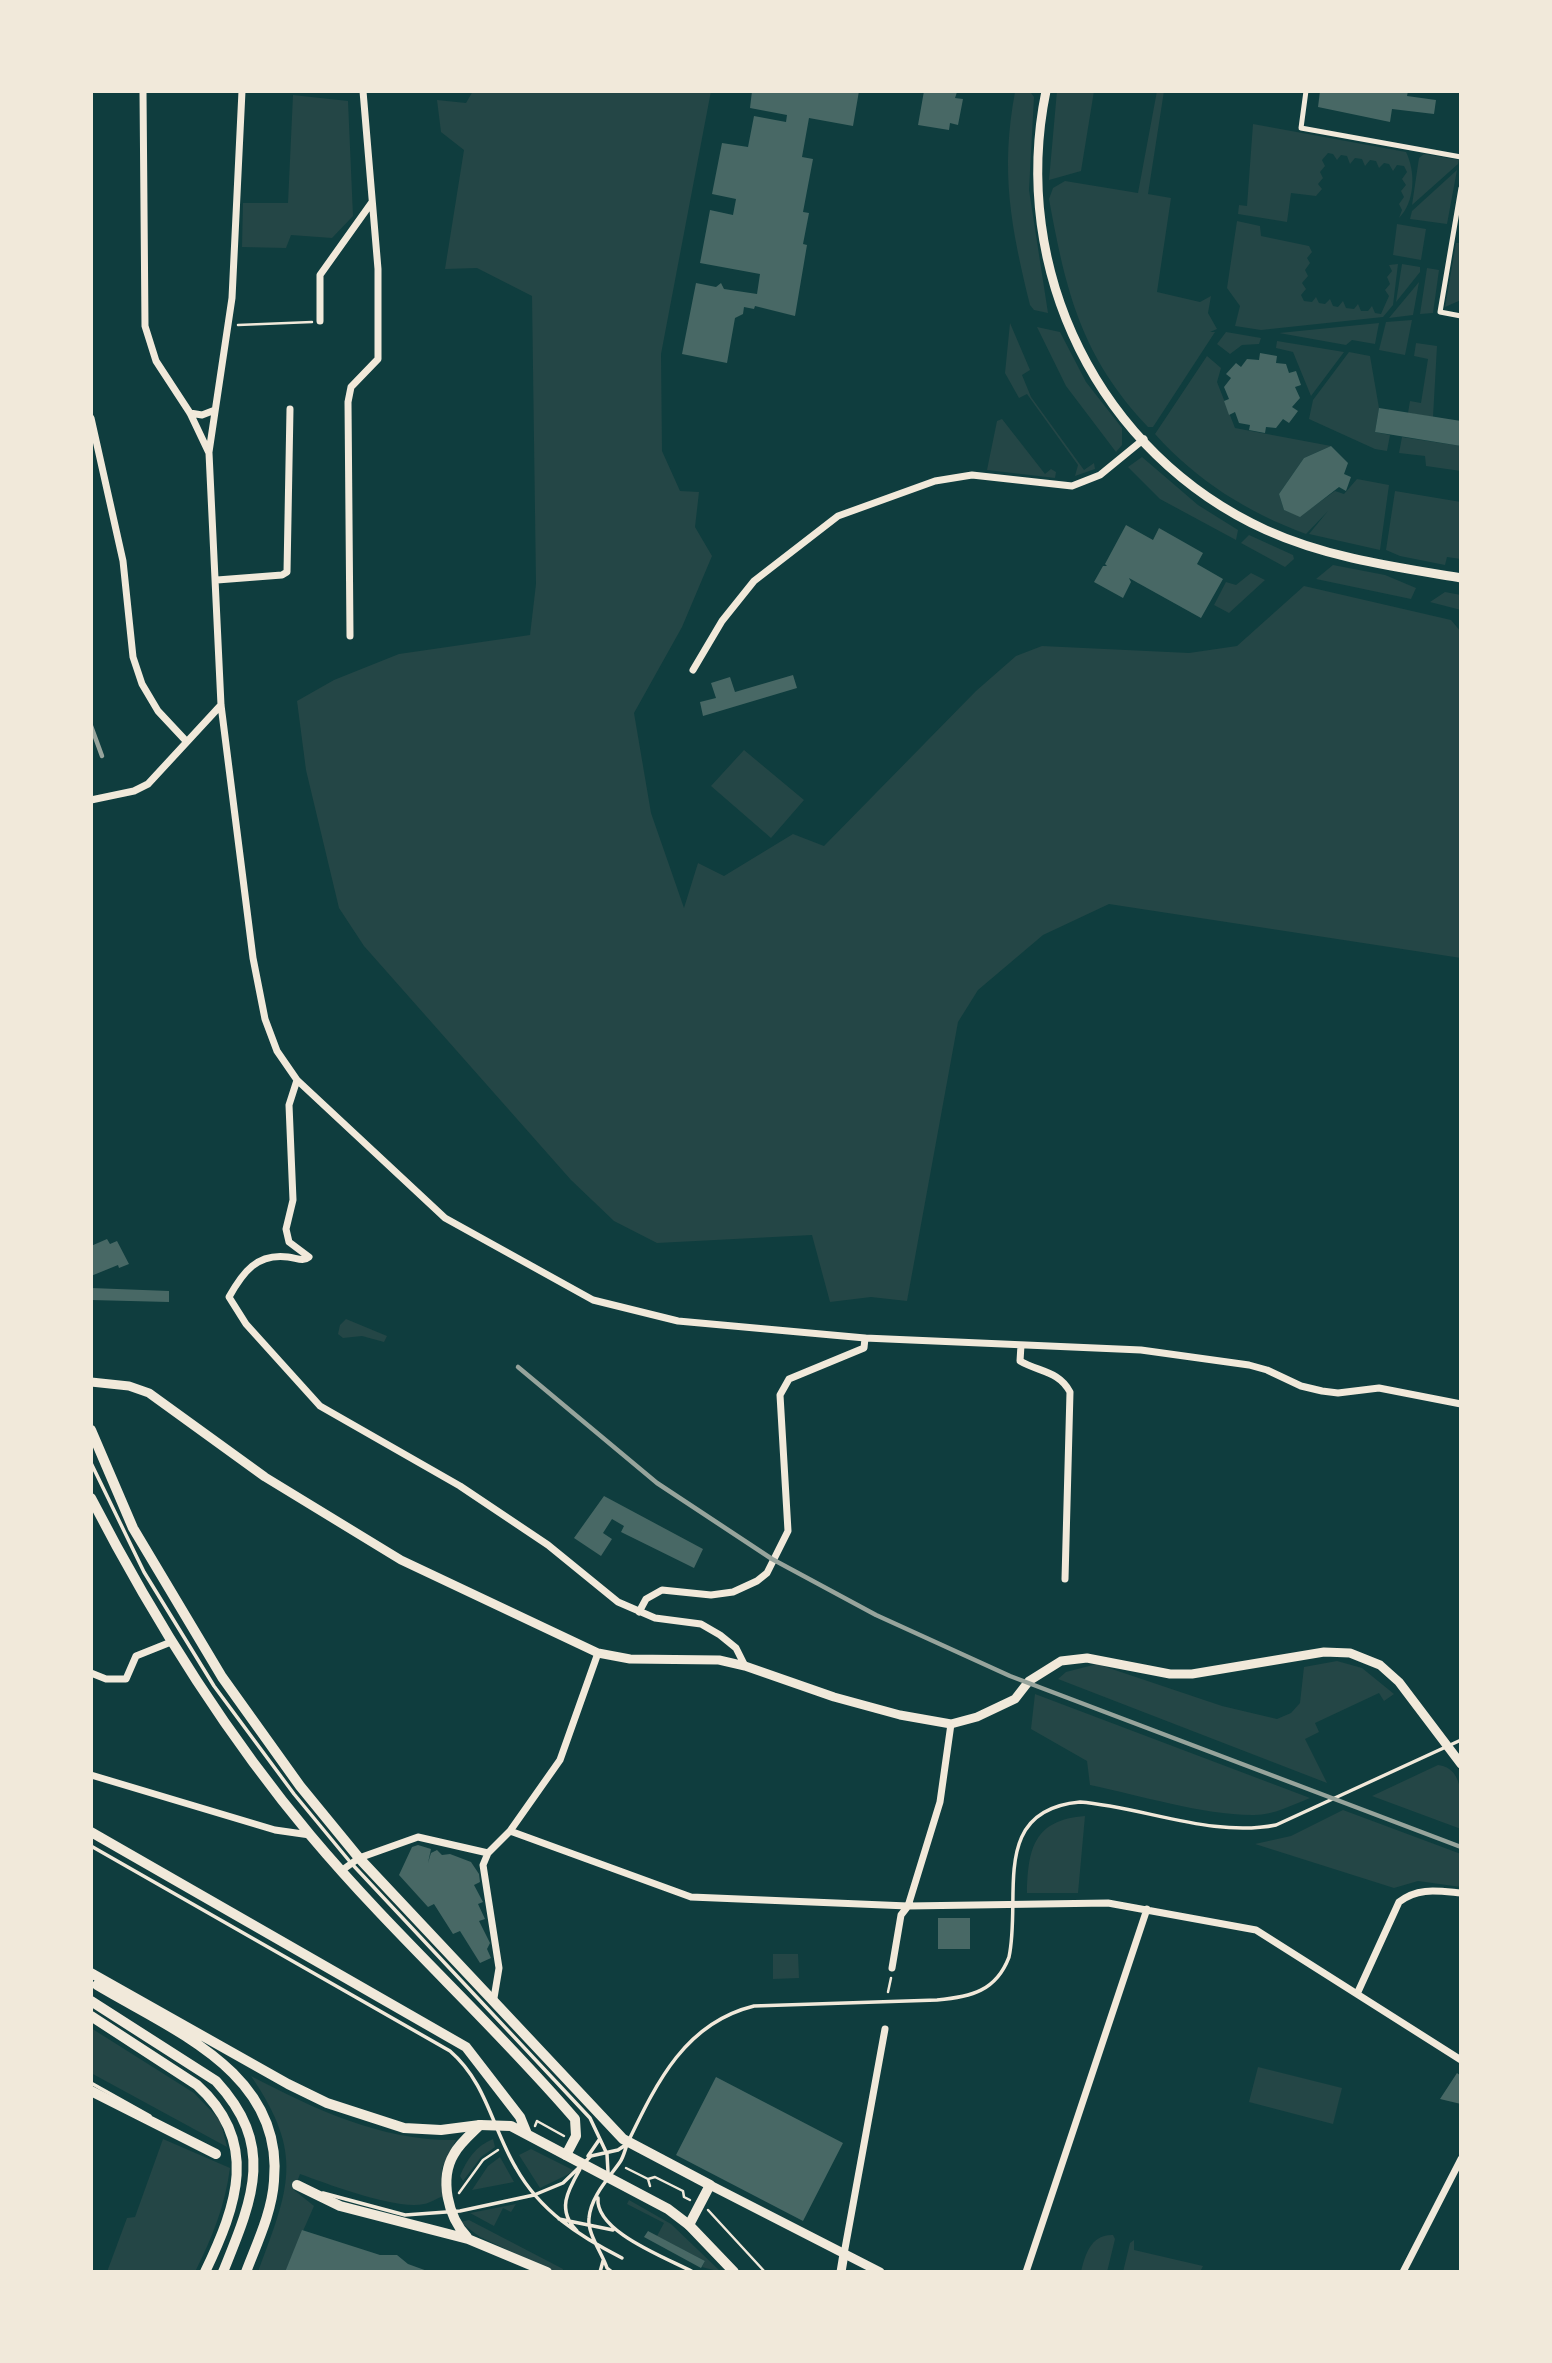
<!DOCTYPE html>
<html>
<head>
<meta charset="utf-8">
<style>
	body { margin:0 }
	#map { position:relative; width:1552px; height:2363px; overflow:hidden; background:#0f3d3e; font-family:Helvetica,sans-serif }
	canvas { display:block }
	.frame { position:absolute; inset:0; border:93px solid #f1e9da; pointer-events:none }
</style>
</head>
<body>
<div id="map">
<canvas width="1552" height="2363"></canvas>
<div class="frame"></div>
</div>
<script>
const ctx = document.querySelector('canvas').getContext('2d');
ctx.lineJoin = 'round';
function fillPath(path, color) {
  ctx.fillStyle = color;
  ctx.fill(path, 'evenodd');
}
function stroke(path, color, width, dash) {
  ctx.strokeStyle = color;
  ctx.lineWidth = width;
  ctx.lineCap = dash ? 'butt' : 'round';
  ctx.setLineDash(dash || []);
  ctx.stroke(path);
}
const green = new Path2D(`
	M473,91H711L661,354L662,451L680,491L699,492L695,527L712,556L682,627L634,713L651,813L684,908L698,863L724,876L793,834L824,846L976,691L1016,656L1042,646L1189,653L1237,646L1304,586L1451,620L1461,632V958L1109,904L1043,935L978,990L958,1022L907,1301L871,1297L830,1302L812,1235L657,1243L614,1221L571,1180L364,946L339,908L306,770L297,701L334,680L399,654L530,635L536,584L532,296L477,268L445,269L464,150L441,132L437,100L466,103Z
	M1057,91H1094L1081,171L1049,180Z
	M1157,91H1164L1148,194L1171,198L1157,292L1200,302L1211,296L1208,313L1217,329L1210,332H1215L1153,427H1148C1081,356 1066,292 1049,199L1053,188L1065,181L1138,193Z
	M1015,92L1031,93L1034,97L1029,190L1048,313L1034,310L1030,305C1011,227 1000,172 1015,92Z
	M293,95L348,101L353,216L332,238L291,235L286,248L242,247L243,203H288Z
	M1253,124L1406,152C1416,172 1415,202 1399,218L1402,210L1399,204L1404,197L1401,191L1406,185L1402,179L1407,172L1404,166L1397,165L1393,171L1389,164L1384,163L1379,168L1376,161L1370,160L1365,166L1362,159L1355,158L1350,164L1347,156L1341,155L1337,160L1333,154L1328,153L1322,160L1325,166L1320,172L1323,178L1318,184L1322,189L1316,196L1291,193L1287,222L1238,214L1239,205L1247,206Z
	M1424,154L1459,160L1458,164L1412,205L1419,158Z
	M1457,170L1447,224L1410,219L1412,211Z
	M1237,221L1260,226L1261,236L1309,246L1312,252L1307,258L1310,263L1305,270L1308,276L1302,283L1306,289L1301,295L1304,301L1312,302L1316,297L1319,303L1325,304L1330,299L1333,306L1338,307L1343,301L1346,308L1354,309L1358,304L1361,311H1368L1372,306L1375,313L1381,314L1389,296L1385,290L1390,284L1387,277L1392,271L1389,265L1398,264L1393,305L1383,317L1261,330L1235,326L1240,306L1227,288Z
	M1397,224L1426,229L1421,260L1393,255Z
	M1456,243H1461V300L1445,307Z
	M1402,264L1420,267V272L1396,302Z
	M1427,268L1439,270L1433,313L1420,314Z
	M1419,282L1413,315L1389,318Z
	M1412,320L1405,355L1379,350L1386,322Z
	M1010,323L1030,370L1022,375L1031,397L1084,470L1094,463L1095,469L1075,476L1078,465L1027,394L1019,398L1005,373Z
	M1379,323L1375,344L1352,340L1346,345L1279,333Z
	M1037,327L1060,332L1086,382L1122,428V445L1116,452L1066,386Z
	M1226,332L1261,338L1259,344L1242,345L1230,354L1217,344Z
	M1277,341L1344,352L1311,396L1293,352L1276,348Z
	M1416,343L1437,346L1433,417L1408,413L1410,401L1421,403L1428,359L1414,356Z
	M1349,352L1370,356L1379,408L1375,432L1390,435L1387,451L1375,449L1309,419L1313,400Z
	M1207,356L1221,368L1217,382L1235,428L1331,446L1304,458L1279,494L1284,510L1300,516L1335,491L1344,494L1357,479L1389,485L1380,550L1309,534L1328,511L1306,534C1247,512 1197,481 1155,434Z
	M1002,419L1045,474L1051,469L1056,472L1055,478L987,470L997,421Z
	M1402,437L1461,446V471L1426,466L1425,456L1399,453Z
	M1142,457L1198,505L1238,530L1236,540L1160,499L1128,467Z
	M1395,491L1461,502V559L1447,557L1445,565L1400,556L1386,550Z
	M1249,535L1293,555L1294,559L1285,567L1241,543Z
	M1333,565L1385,575L1416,588L1411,599L1316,579Z
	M1251,573L1265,580L1229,613L1214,605L1226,582L1236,585Z
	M1445,592L1461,595V610L1430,602Z
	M744,750L804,800L771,838L711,786Z
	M346,1319L387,1336L384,1342L362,1336L343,1338L338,1334L340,1325Z
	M1337,1661L1362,1668L1394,1694L1384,1701L1379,1693L1315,1723L1319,1732L1305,1739L1327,1783L1058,1679L1066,1672L1097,1664L1222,1706L1277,1719L1291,1713L1300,1703L1304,1667Z
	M1035,1694L1310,1798C1292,1805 1272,1816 1252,1815C1203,1815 1139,1795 1090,1785L1087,1761L1031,1729Z
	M1438,1765C1467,1768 1461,1808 1461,1829L1372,1796Z
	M1343,1810L1461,1854V1887L1418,1881L1394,1888L1255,1844L1291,1836Z
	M1085,1816L1078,1893H1027C1028,1848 1034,1820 1085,1816Z
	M773,1954H798L799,1978L773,1979Z
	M91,2028L194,2093L220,2120L227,2147L91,2073Z
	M1258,2067L1342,2088L1333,2124L1249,2102Z
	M251,2076C316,2110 382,2141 456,2140L442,2168L444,2196C436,2198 431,2203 424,2204C395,2210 328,2184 300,2174L294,2190L314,2206L285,2272H258C289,2188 305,2155 251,2076Z
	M163,2139L230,2168C225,2206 212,2238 195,2272H107L127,2218L135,2217Z
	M493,2139L495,2147L481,2157L463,2181L460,2176C467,2159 476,2146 493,2139Z
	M531,2149L575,2171L540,2188L519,2155Z
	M500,2157L514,2182L472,2190L488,2166Z
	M629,2200L671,2224L721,2272L702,2267L705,2261L657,2236L664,2223L627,2204Z
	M516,2204L511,2212L503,2208L494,2226L470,2213Z
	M469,2220L563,2269L562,2272H555L480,2237L460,2222Z
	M1113,2235L1115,2239L1107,2272H1081C1085,2255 1091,2234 1113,2235Z
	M1134,2240V2250L1203,2266L1200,2272H1123L1130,2243Z`);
const building = new Path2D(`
	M752,91H859L853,126L809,118L802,157L813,159L803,212L809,213L803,244L807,245L795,316L755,306L754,309L744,307L743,314L735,318L727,363L682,354L696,283L716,287L721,283L724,289L757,294L760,274L700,263L710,210L733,215L736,199L712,194L722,143L748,147L754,116L786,122L787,115L750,108Z
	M924,91L957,92L955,98L963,99L958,125L950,123L949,130L918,125Z
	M1320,91H1408L1407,96L1436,100L1434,114L1392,109L1390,122L1318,107Z
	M1260,353L1277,356L1276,363L1286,364L1289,373L1296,371L1301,385L1295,387L1300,398L1292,407L1298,411L1289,423L1283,419L1276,428L1266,427L1265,433L1249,430L1250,425L1239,423L1235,412L1229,415L1224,401L1229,399L1224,387L1231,378L1226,374L1236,363L1241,367L1247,359L1259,360Z
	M1379,408L1461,421V446L1375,432Z
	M1331,446L1348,463L1344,474L1351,477L1346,491L1339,487L1300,517L1284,510L1279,494L1304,458Z
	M1126,525L1153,540L1159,528L1203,553L1197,564L1223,579L1201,618L1129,578L1131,582L1123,598L1094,582L1103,566H1107L1105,564Z
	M793,675L797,688L703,716L700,702L716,698L711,683L730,677L735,692Z
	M107,1239L110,1244L117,1241L129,1264L119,1268L118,1265L91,1276V1246Z
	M91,1288L169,1291V1302L91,1300Z
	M604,1496L703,1549L694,1568L621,1532L624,1526L612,1519L603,1533L612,1539L601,1556L574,1538Z
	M418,1845L431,1849L428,1863L431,1853L437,1850L442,1855L450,1854L471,1862L479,1874L480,1882L474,1885L483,1902L478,1904L485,1919L479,1921L490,1943L487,1949L491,1958L480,1963L460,1931L453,1934L434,1904L428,1907L399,1875L412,1847Z
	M938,1918H970V1949H938Z
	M1457,2073L1461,2076V2104L1440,2099Z
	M716,2077L843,2143L803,2221L676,2155Z
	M302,2230L380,2255H397L408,2264L430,2272H285Z
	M648,2231L705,2261L701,2268L644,2237Z`);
const path = new Path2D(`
	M238,325L312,322
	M888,1992L891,1978
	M535,2126L537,2121L564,2136
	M626,2168L648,2179L650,2186
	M648,2179L655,2177L683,2191L684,2197L690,2200
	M459,2193L483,2160L498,2150
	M708,2210L765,2272`);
const service = new Path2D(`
	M91,1463L144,1572L214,1686L294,1794L351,1863L590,2118L607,2154L608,2172
	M91,1846L450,2051C487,2083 492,2128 516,2168C540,2211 579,2236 622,2258
	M91,2083L150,2116
	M588,2156L599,2140
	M323,2193L405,2215L460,2211L534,2195L563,2183L591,2156L618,2150L627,2144
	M598,2198C595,2232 667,2258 693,2272
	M559,2219L613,2230
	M577,2231C556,2210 568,2190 580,2169
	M600,2272L603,2261
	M612,2272L607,2268C602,2253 587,2233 589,2218C591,2196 609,2178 620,2162C624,2156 625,2149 628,2142C657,2082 685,2023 754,2006L937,2000C971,1997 996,1991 1009,1957C1022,1897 989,1810 1080,1802C1144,1807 1212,1838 1276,1825L1461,1740`);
const pedestrian = new Path2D(`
	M1306,91L1301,128L1461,157
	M1461,188L1440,312L1461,316`);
const minor = new Path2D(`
	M143,91L145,326L156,361L190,413L209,453L221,705L253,958L265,1019L277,1051L297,1080L445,1218L593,1300L678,1321L865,1338L1141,1350L1249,1365L1267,1370L1301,1386L1322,1391L1338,1393L1379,1388L1461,1404
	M320,321V275L372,202
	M190,413L202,415L215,410
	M91,418L123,561L133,657L142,684L158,711L187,742
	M209,452L232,298L242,91
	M217,580L282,575L287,572L290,409
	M350,636L348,402L351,387L378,359V269L363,91
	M693,670L722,621L754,581L838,516L935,481L972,475L1072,486L1100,475L1144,439
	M91,800L134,791L148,784L221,705
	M297,1080L289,1105L293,1200L286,1229L289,1242L309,1257C303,1262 297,1258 288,1257C257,1253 243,1272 229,1297L246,1324L320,1406L460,1486L548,1545L618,1602L655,1618L701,1624L720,1635L736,1648L745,1666
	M1021,1345L1020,1361C1039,1372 1059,1371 1070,1392L1065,1579
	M639,1612L646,1599L662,1590L711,1595L733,1592L757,1581L767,1573L788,1531L780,1395L789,1379L864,1348L865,1338
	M91,1673L106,1679H126L136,1656L171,1642
	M91,1775L275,1830L310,1835
	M510,1831L691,1897L908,1906L1108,1903L1256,1930L1461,2060
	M341,1871L359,1858L418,1837L488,1853
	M892,1968L901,1915L908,1906L940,1802L951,1724
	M1357,1994L1399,1902C1418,1887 1438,1891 1461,1893
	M494,1998L499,1968L483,1865L488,1853L510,1831L560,1760L598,1653
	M844,2254L885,2029
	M1026,2272L1147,1909
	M1403,2272L1461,2159`);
const tertiary = new Path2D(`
	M1046,91C1009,270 1099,454 1266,530C1328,558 1395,567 1461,578
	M91,1382L129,1386L149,1393L265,1477L401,1560L598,1653L630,1659L719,1660L745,1666L834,1697L900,1715L951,1724L977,1717L1015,1699L1029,1681L1061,1661L1087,1658L1170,1674H1192L1324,1652L1350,1653L1380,1665L1399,1682L1461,1764
	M710,2185L880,2272
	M841,2272L844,2254`);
const secondary = new Path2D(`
	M91,1430L133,1528L222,1677L300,1786L359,1858L623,2139L710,2185L689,2225
	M91,1498C153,1618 224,1732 311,1836C394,1935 491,2021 575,2119L576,2136L566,2155
	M91,2091L216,2154
	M297,2185L340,2206L468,2239L547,2272
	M467,2237C448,2217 439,2179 454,2154C460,2143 471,2134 480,2125`);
const primary = new Path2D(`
	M91,1832L466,2047L520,2117L527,2134
	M480,2125L511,2126L668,2209L689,2225L734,2272`);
const trunk = new Path2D(`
	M91,1973L288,2084L327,2103L404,2128L441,2130L480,2125
	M97,1985C174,2031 284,2073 274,2181C272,2212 257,2243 246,2272
	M91,2001L216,2081C276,2146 253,2198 223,2272
	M91,2016L197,2085C260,2142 237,2205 205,2272`);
const rail = new Path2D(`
	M91,726L102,756
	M518,1367L657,1483L772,1559L876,1615L1010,1676L1461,1847`);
fillPath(green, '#244646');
fillPath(building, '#486865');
stroke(path, '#f1e9da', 2.5);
stroke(service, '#f1e9da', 3.5);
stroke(pedestrian, '#f1e9da', 5);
stroke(minor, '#f1e9da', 7);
stroke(tertiary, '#f1e9da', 9);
stroke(secondary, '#f1e9da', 10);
stroke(primary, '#f1e9da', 10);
stroke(trunk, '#f1e9da', 10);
stroke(rail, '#97a49c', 4.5);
</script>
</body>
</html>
